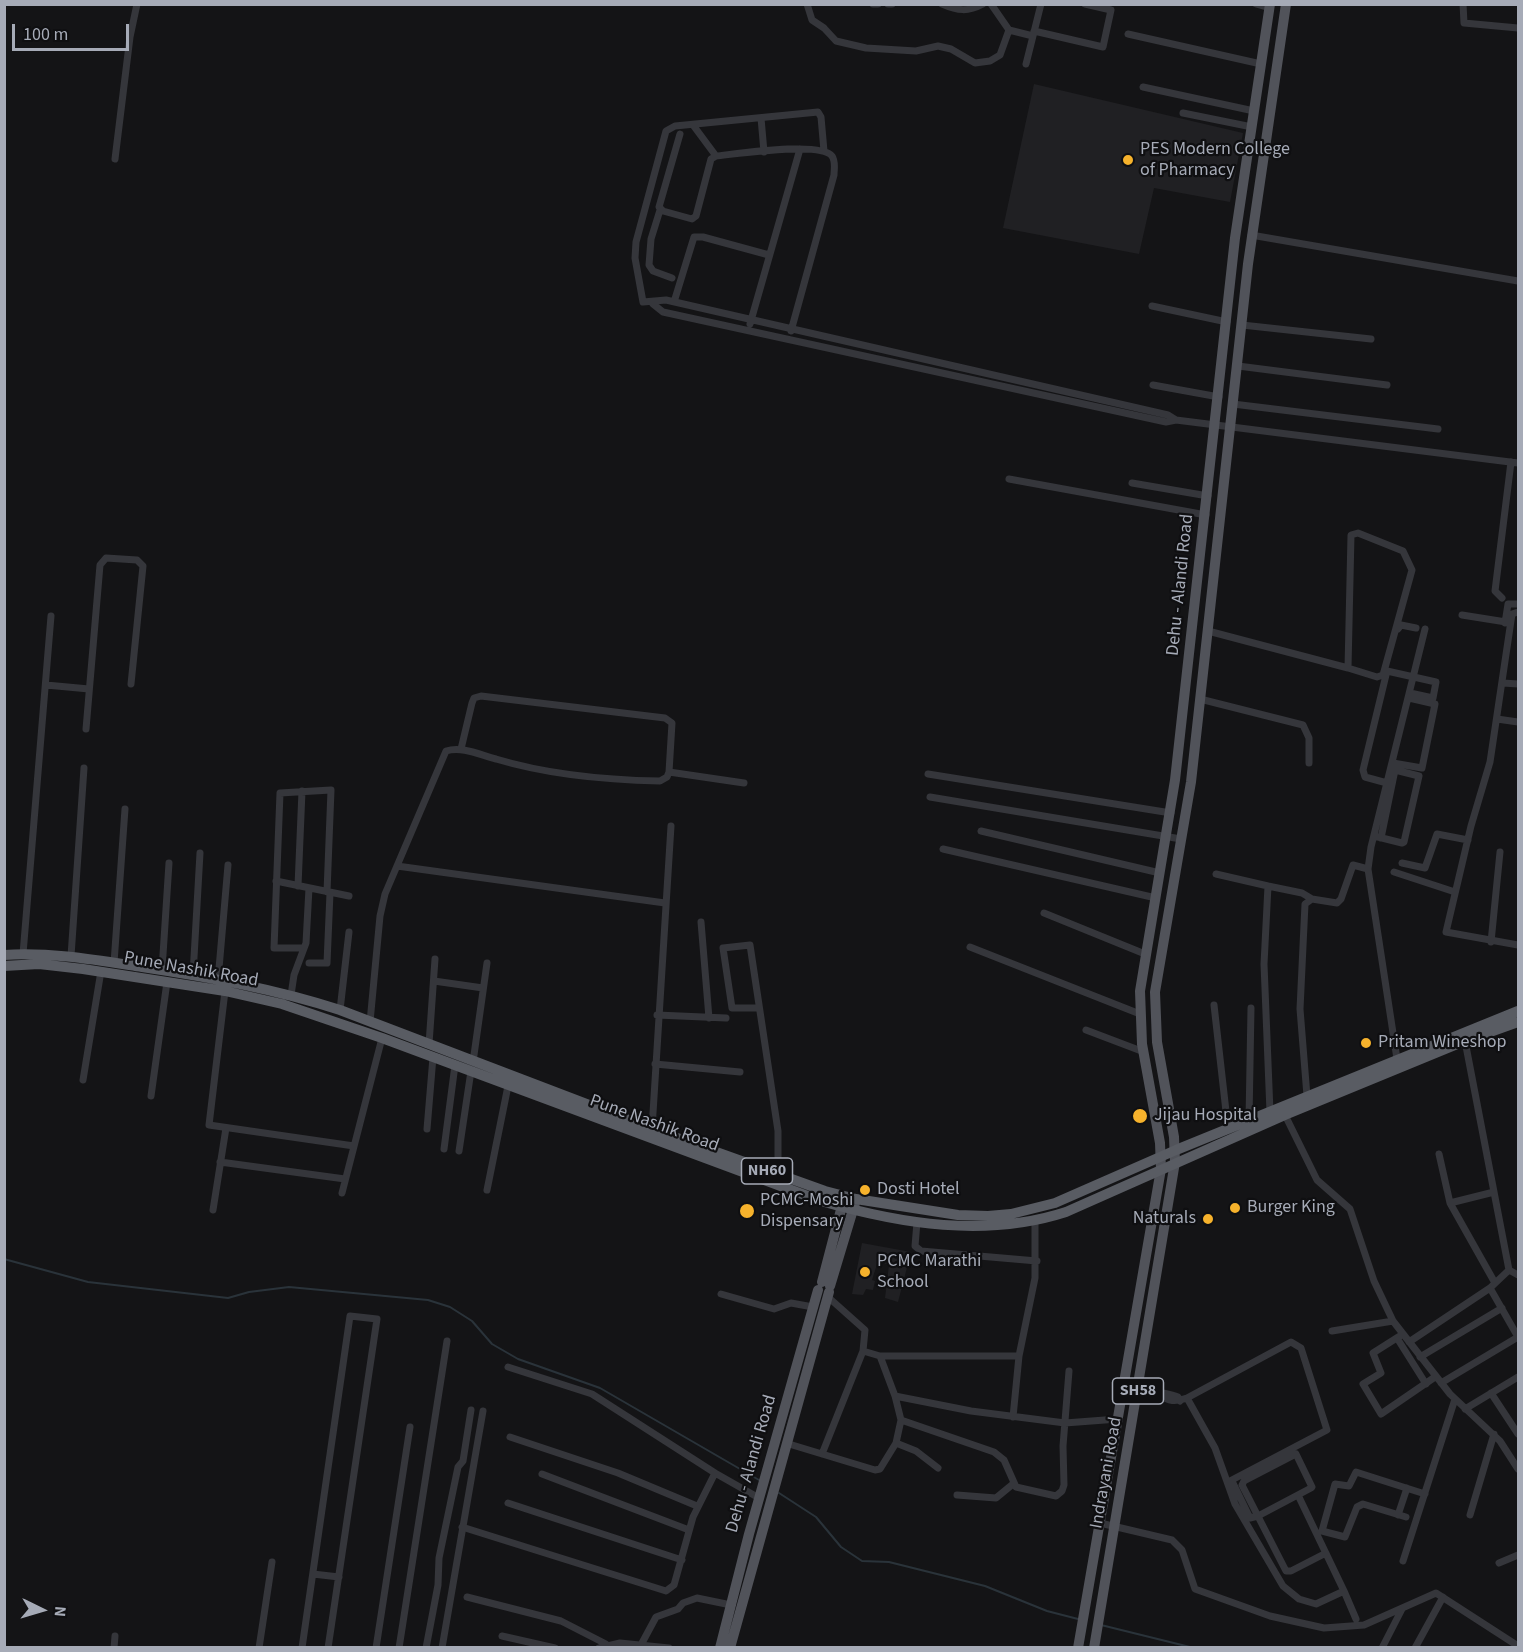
<!DOCTYPE html>
<html>
<head>
<meta charset="utf-8">
<style>
	body { margin:0 }
	#map { position:relative; width:1523px; height:1652px; overflow:hidden; background:#141416; font-family:"Source Sans 3",sans-serif }
	canvas { display:block }
	.frame { position:absolute; inset:0; border:6px solid #a6abb7; pointer-events:none }
	.north { position:absolute; left:12px; top:1580px; width:60px; height:60px; -webkit-text-stroke:4px #0f0f11; paint-order:stroke; rotate:95deg; font-size:16px; font-weight:700; line-height:24px; text-align:center; color:#a6abb7 }
	.north::after { content:''; display:block; margin:auto; width:21px; height:27px; background:#a6abb7; clip-path:polygon(50% 0,100% 100%,50% 72%,0 100%) }
	.scale { position:absolute; left:12px; top:24px; width:117px; height:27px; box-sizing:border-box; border:3px solid #a6abb7; border-top:0; padding-left:8px; font-size:18px; line-height:21px; white-space:nowrap; color:#a6abb7; -webkit-text-stroke:4px #0f0f11; paint-order:stroke }
</style>
</head>
<body>
<div id="map">
<canvas width="1523" height="1652"></canvas>
<div class="frame"></div>
<div class="north">N</div>
<div class="scale">100 m</div>
</div>
<script>
const ctx = document.querySelector('canvas').getContext('2d');
ctx.lineJoin = 'round';
function fillPath(path, color) {
  ctx.fillStyle = color;
  ctx.fill(path, 'evenodd');
}
function stroke(path, color, width, dash) {
  ctx.strokeStyle = color;
  ctx.lineWidth = width;
  ctx.lineCap = dash ? 'butt' : 'round';
  ctx.setLineDash(dash || []);
  ctx.stroke(path);
}
function write(font, color, halo, rows, align = 'center') {
  ctx.font = font + ' "Source Sans 3",sans-serif';
  ctx.lineWidth = 4.5;
  ctx.setLineDash([]);
  ctx.textBaseline = 'middle';
  ctx.strokeStyle = halo;
  ctx.fillStyle = color;
  for (const [text, x, y, turn = 0] of rows) {
    ctx.save();
    ctx.translate(x, y);
    ctx.rotate((+turn || 0) * Math.PI / 180);
    ctx.textAlign = isNaN(turn) ? turn : align;
    if (halo) ctx.strokeText(text, 0, 0);
    ctx.fillText(text, 0, 0);
    ctx.restore();
  }
}
const built = new Path2D(`
	M1034,84L1243,133L1230,202L1154,188L1139,254L1003,228Z
	M862,1243L911,1252L898,1302L885,1298L889,1265L878,1261L872,1280L875,1281L873,1290L866,1289L863,1295L852,1294Z`);
const stream = new Path2D(`
	M4,1259L88,1282L228,1298L249,1292L289,1287L428,1300L450,1307L472,1321L492,1344L518,1359L600,1388L759,1480
	M779,1493L816,1517L841,1547L862,1561L889,1562L985,1586L1047,1611L1078,1619
	M1101,1625L1194,1648`);
const minor = new Path2D(`
	M807,4L812,20L824,28L836,41L866,48L916,51L938,46L951,49L975,63L990,61L1000,55L1009,30
	M873,4H878
	M888,4H892
	M942,4C958,11 968,12 983,4
	M991,4L1009,30L1033,36
	M1256,4L1270,8
	M1463,4L1464,23L1518,28
	M1034,31L1103,47L1111,10L1085,4
	M1128,34L1261,64
	M1026,64L1041,4
	M1143,87L1254,111
	M1183,113L1252,127
	M761,118L764,152
	M693,125L716,156
	M680,134L659,207L663,211L692,219L696,216L711,159L716,156C736,154 821,141 832,156C836,162 834,169 834,175L791,331
	M824,151L821,117L818,112L675,126L666,131L636,242L635,258L643,302L666,300L1168,415L1176,420
	M115,159L130,37L137,4
	M660,210L651,239L649,265L653,271L672,278
	M1251,235L1518,281
	M674,302L694,237H703L769,255
	M653,304L663,312L1166,422L1176,420L1518,463
	M1152,306L1227,322
	M750,324L800,149
	M1242,325L1371,339
	M1238,366L1387,385
	M1153,385L1219,397
	M1233,404L1438,429
	M1009,479L1206,515
	M1132,483L1208,496
	M1502,598L1495,591L1511,462
	M1518,612L1512,614L1490,762L1471,826L1446,932L1518,945
	M1462,615L1506,622
	M1505,623L1508,604H1518
	M1398,629L1401,625L1416,628
	M1208,631L1348,668L1351,535L1358,533L1403,551L1412,570L1383,675L1377,677L1348,668
	M1387,671L1363,770L1365,777L1387,783
	M1387,671L1436,682L1433,698L1410,693
	M1503,683L1518,684
	M46,685L89,689
	M1200,699L1303,725L1309,738V763
	M1497,719L1518,722
	M86,729L100,565L106,558L137,560L143,566L131,684
	M1393,763L1422,768L1435,704L1409,698
	M669,772L744,783
	M928,774L1171,813
	M930,797L1181,839
	M981,831L1160,873
	M1374,836L1402,843L1404,842L1419,776L1395,770L1381,838
	M943,849L1156,898
	M1402,863L1425,868L1437,834L1468,840
	M397,866L665,903
	M1394,872L1455,892
	M1216,874L1268,886
	M276,881L349,896
	M298,886L302,791
	M1044,913L1145,954
	M701,922L709,1018
	M1491,942L1500,852
	M970,947L1140,1014
	M304,948H274L280,793L331,790L327,892
	M23,954L51,616
	M71,956L84,768
	M114,963L125,809
	M309,963H327L330,893
	M162,970L169,863
	M193,975L200,853
	M218,980L228,865
	M434,981L483,988
	M225,991L209,1125L354,1146
	M291,995L294,975L306,943L309,888
	M1214,1005L1228,1129
	M758,1008H732L723,948L750,945L778,1131V1175
	M340,1010L349,932
	M657,1015L726,1018
	M370,1022L380,916L385,894L446,751C462,746 480,755 496,759C549,775 605,780 660,781L667,777L669,772L672,723L665,718L481,696L474,698L472,703L461,749
	M1086,1030L1144,1052
	M429,1044L435,959
	M1397,1059L1368,869L1371,847L1425,629
	M473,1062L487,963
	M655,1064L740,1072
	M83,1080L101,971
	M151,1096L167,982
	M1307,1096L1300,1009L1305,904L1312,899L1337,903L1341,899L1353,865L1368,869
	M1270,1112L1264,964L1268,886L1302,893L1312,899
	M1285,1115L1317,1180L1350,1209L1374,1281L1393,1321L1450,1394L1500,1441L1518,1469
	M1249,1120L1251,1008
	M427,1129L433,1057
	M652,1129L671,826
	M444,1149L455,1065
	M459,1151L471,1071
	M1439,1154L1450,1203
	M220,1162L345,1179
	M487,1190L508,1086
	M1494,1192L1450,1203L1495,1283
	M342,1193L382,1038
	M213,1210L226,1128
	M917,1222L915,1246L921,1251L1037,1261
	M1509,1270L1518,1275
	M721,1294L774,1309L791,1303L813,1307
	M828,1297L865,1330L863,1351L880,1356H1019L1035,1278V1221
	M1332,1331L1393,1321
	M1403,1334L1373,1353L1381,1373L1363,1384L1381,1414L1435,1377
	M1397,1338L1426,1384
	M1409,1342L1490,1288L1509,1270L1465,1041
	M880,1356L895,1396L971,1411L1065,1423L1118,1419
	M1420,1357L1502,1308
	M1441,1383L1518,1337L1490,1288
	M1123,1387C1140,1390 1164,1391 1178,1397L1180,1401
	M1491,1393L1518,1434
	M1159,1394C1169,1402 1175,1402 1187,1398L1215,1448L1235,1504L1283,1586L1299,1599L1316,1604L1344,1591L1356,1619
	M895,1396L901,1420L896,1443L916,1451L938,1468
	M1187,1398L1291,1342L1301,1348L1327,1430L1228,1482
	M1465,1409L1518,1377
	M1013,1417L1019,1356
	M901,1420L994,1452L1004,1460L1016,1487L1056,1496L1062,1491L1064,1485L1063,1446L1069,1371
	M510,1437L618,1473L697,1506
	M789,1444L875,1470L880,1469L896,1443
	M822,1454L863,1351
	M715,1473L759,1498
	M542,1474L689,1530
	M1232,1481L1250,1518L1258,1516L1311,1488L1312,1487L1296,1454L1244,1481L1242,1485L1286,1571H1291L1326,1553
	M957,1495L996,1498L1013,1484
	M1298,1495L1344,1591
	M508,1503L682,1560
	M1398,1515L1407,1488
	M1470,1515L1494,1434
	M1406,1517L1363,1504L1357,1507L1345,1537L1322,1531L1335,1484L1349,1486L1356,1472L1425,1494
	M1100,1523L1172,1540L1182,1550L1195,1589L1270,1616L1324,1628L1364,1625L1436,1593L1518,1646
	M462,1527L666,1591L674,1585L693,1517L715,1473L592,1394L508,1367
	M1403,1561L1455,1399
	M1499,1563L1518,1555
	M313,1574L339,1577
	M467,1597L561,1621L606,1644
	M502,1636L555,1648
	M642,1643L656,1617L678,1609L683,1603L697,1598L731,1605
	M114,1648L115,1636
	M259,1648L272,1562
	M302,1648L350,1316L377,1319L328,1648
	M376,1648L410,1427
	M399,1648L447,1341
	M426,1648L438,1585L439,1558L458,1467L463,1461L471,1410
	M442,1648L483,1411
	M599,1648L620,1643L669,1648
	M1382,1648L1402,1609
	M1415,1648L1443,1597`);
const primary = new Path2D(`
	M822,1282L844,1198
	M830,1286L855,1203
	M720,1648L749,1534L818,1290
	M730,1648L829,1292
	M1078,1648L1161,1169L1160,1143L1142,1044L1140,991L1175,780L1235,238L1270,4
	M1094,1648L1175,1162L1174,1137L1157,1042L1155,992L1191,782L1248,264L1286,4`);
const trunk = new Path2D(`
	M4,955C51,952 96,960 142,967C209,977 275,989 340,1010L652,1129L825,1191L856,1199L958,1215L988,1216L1011,1214L1055,1203L1176,1150L1518,1011
	M4,966L39,964L83,969L225,991L282,1004L382,1038L821,1201C901,1224 986,1238 1066,1212L1285,1115L1465,1041L1518,1022`);
const markers = [
	[1128,160,6,"#f6b22c"],
	[1366,1043,6,"#f6b22c"],
	[1140,1116,8,"#f6b22c"],
	[865,1190,6,"#f6b22c"],
	[1235,1208,6,"#f6b22c"],
	[747,1211,8,"#f6b22c"],
	[1208,1219,6,"#f6b22c"],
	[865,1272,6,"#f6b22c"]
];
const shields = [
	[767,1171,51],
	[1138,1391,51]
];
const shieldNames = [
	["NH60",767,1171],
	["SH58",1138,1391]
];
const poiNames = [
	["PES Modern College",1140,150],
	["of Pharmacy",1140,171],
	["Pritam Wineshop",1378,1043],
	["Jijau Hospital",1154,1116],
	["Dosti Hotel",877,1190],
	["PCMC-Moshi",760,1201],
	["Dispensary",760,1222],
	["Burger King",1247,1208],
	["Naturals",1196,1219,"right"],
	["PCMC Marathi",877,1262],
	["School",877,1283]
];
const streetNames = [
	["Dehu - Alandi Road",1181,585,-84],
	["Pune Nashik Road",191,970,10],
	["Pune Nashik Road",654,1124,20],
	["Dehu - Alandi Road",752,1464,-74],
	["Indrayani Road",1107,1473,-80]
];
fillPath(built, '#202023');
stroke(stream, '#2a333a', 2);
stroke(minor, '#35363b', 7);
stroke(primary, '#51535a', 10);
stroke(trunk, '#595c63', 10);
for (const [x, y, r, color] of markers) {
  const dot = new Path2D();
  dot.arc(x, y, r, 0, 2 * Math.PI);
  ctx.fillStyle = color;
  ctx.fill(dot);
  stroke(dot, '#0f0f11', 2);
}
for (const [x, y, w] of shields) {
  const box = new Path2D();
  box.roundRect(x - w / 2, y - 13, w, 26, 4.5);
  ctx.fillStyle = '#0f0f11';
  ctx.fill(box);
  stroke(box, '#a6abb7', 1.5);
}
write('bold 16px', '#a6abb7', null, shieldNames);
write('18px', '#a6abb7', '#0f0f11', poiNames, 'left');
write('18px', '#a6abb7', '#0f0f11', streetNames);
</script>
</body>
</html>
